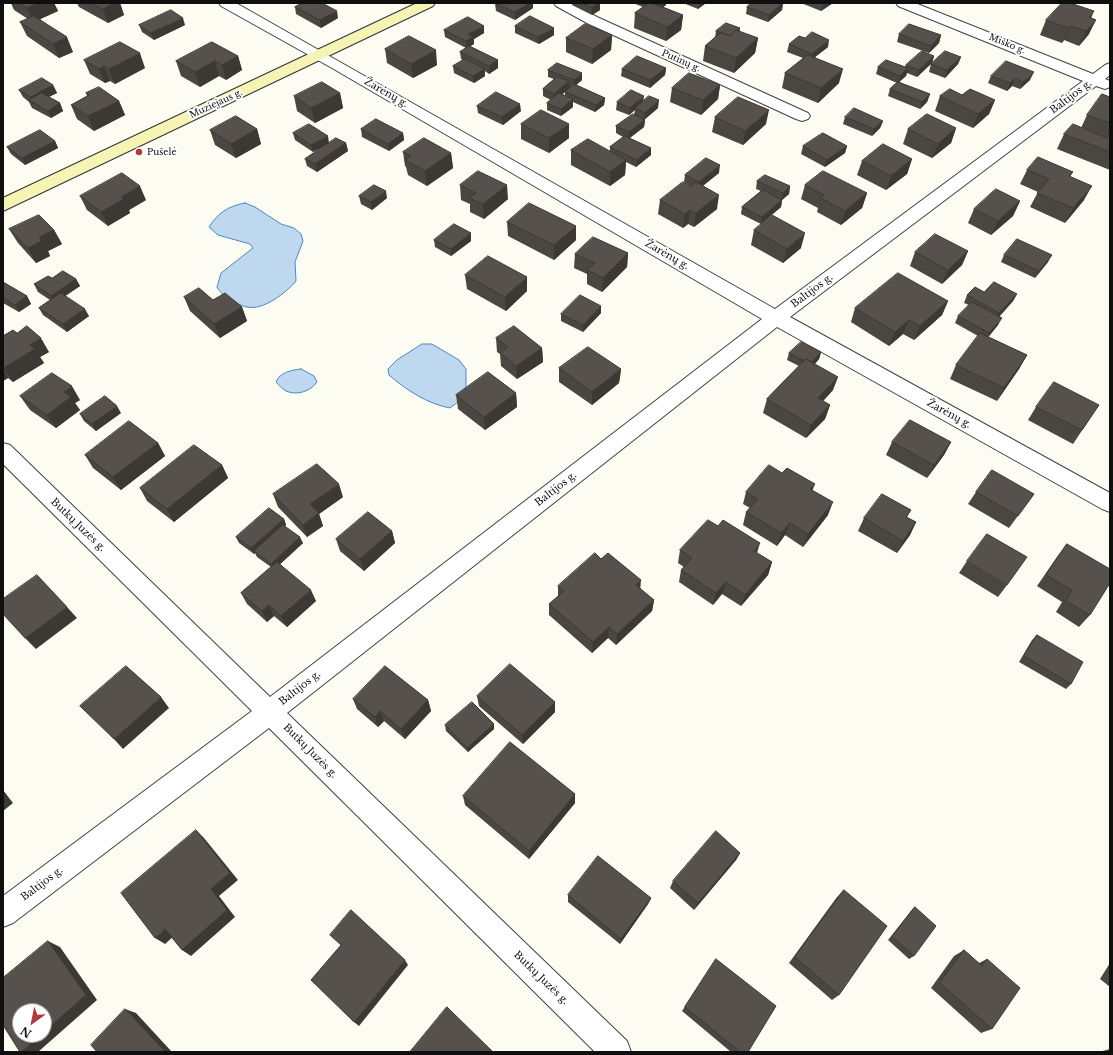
<!DOCTYPE html>
<html>
<head>
<meta charset="utf-8">
<style>
	body { margin:0 }
	#map { position:relative; width:1113px; height:1055px; overflow:hidden; background:#fdfcf2; font-family:"Libre Baskerville",serif }
	canvas { display:block }
	.frame { position:absolute; inset:0; border:4px solid #0f0f0f; pointer-events:none }
	.north { position:absolute; left:12px; top:1003px; width:40px; height:40px; box-sizing:border-box; background:#fff; border:1px solid #9f9f9f; border-radius:50%; rotate:213deg; font-size:11px; font-weight:700; line-height:16px; text-align:center; color:#0f0f0f }
	.north::after { content:''; display:block; margin:auto; width:14px; height:18px; background:#af3b37; clip-path:polygon(50% 0,100% 100%,50% 72%,0 100%) }
</style>
</head>
<body>
<div id="map">
<canvas width="1113" height="1055"></canvas>
<div class="frame"></div>
<div class="north">N</div>
</div>
<script>
const ctx = document.querySelector('canvas').getContext('2d');
ctx.lineJoin = 'round';
function fillPath(path, color) {
  ctx.fillStyle = color;
  ctx.fill(path, 'evenodd');
}
function stroke(path, color, width, dash) {
  ctx.strokeStyle = color;
  ctx.lineWidth = width;
  ctx.lineCap = dash ? 'butt' : 'round';
  ctx.setLineDash(dash || []);
  ctx.stroke(path);
}
function write(font, color, halo, rows, align = 'center') {
  ctx.font = font + ' "Libre Baskerville",serif';
  ctx.lineWidth = 4;
  ctx.setLineDash([]);
  ctx.textBaseline = 'middle';
  ctx.strokeStyle = halo;
  ctx.fillStyle = color;
  for (const [text, x, y, turn = 0] of rows) {
    ctx.save();
    ctx.translate(x, y);
    ctx.rotate((+turn || 0) * Math.PI / 180);
    ctx.textAlign = isNaN(turn) ? turn : align;
    if (halo) ctx.strokeText(text, 0, 0);
    ctx.fillText(text, 0, 0);
    ctx.restore();
  }
}
const water = new Path2D(`
	M245,203L255,207L281,224L294,228L301,234L303,241L295,262L296,281C287,292 263,311 247,307C241,306 235,302 230,299C224,295 220,293 217,287L221,273L253,248L250,244L218,235L209,227C218,213 228,206 245,203Z
	M422,344H432L459,360L466,369V396L450,408C428,404 406,390 389,375L388,369L397,360Z
	M301,369L314,376L317,382C311,391 297,396 286,391C282,389 279,385 276,382C280,372 292,370 301,369Z`);
const street = new Path2D(`
	M219,3H236L775,309L1083,81L898,6L896,3H915L1093,74L1105,65L1110,63V75L1105,79L1110,81V87L1105,89L1096,86L790,317L1110,493V512L1102,509L777,327L287,713L627,1041L631,1052H595L269,728L13,923L3,927V896L252,711L3,464V443L10,445L270,697L762,319L332,68L221,6Z
	M554,3H571L597,17L808,113L810,116L808,119L802,121L796,119L587,23L556,6Z`);
const secondary = new Path2D(`
	M417,3H435L433,6L3,211V198Z`);
const wall = new Path2D(`
	M11,3H54L58,11L40,19L73,52L59,58L27,36L20,22L28,19L14,10Z
	M77,3H120L124,15L108,23L79,7Z
	M495,3H533V8L515,20L496,11Z
	M572,3H600V10L592,15L572,5Z
	M633,3H666V5L663,7L683,15L681,30L666,41L634,28L635,13L643,7Z
	M683,3H706L698,9Z
	M783,3L782,10L768,22L746,14L747,7Z
	M801,3H833L821,11Z
	M295,7L338,18L321,28L296,14Z
	M1091,18L1089,34L1079,46L1064,40L1062,43L1040,35L1046,20Z
	M139,25H185L154,40L142,32Z
	M515,26L554,35L539,44L515,33Z
	M740,28V32L758,38L755,53L734,73L703,61L705,46L715,38L716,31Z
	M444,30L484,33L474,39V44L470,46L498,60V68L489,74L485,71V76L474,83L454,73L453,66L463,60L461,59L460,52L466,48L445,37Z
	M899,34L941,35L939,43L929,53L897,42Z
	M612,35L611,50L592,64L566,52V38Z
	M789,44L828,47L815,57L839,83L818,103L782,88L785,73L803,58L787,52Z
	M385,49L437,65L413,78L387,63Z
	M238,56L242,70L226,80L219,76L200,87L181,76L176,61Z
	M934,56L932,63L917,77L907,73L906,76L899,82L930,94L927,102L920,109L888,96L890,89L897,83L876,74L878,67H905L906,65Z
	M961,57L958,64L945,78L929,72L931,64Z
	M84,60L145,68L115,84L110,81L105,83L90,74Z
	M666,68L665,75L650,88L621,76L622,69Z
	M548,70L582,80L576,85L605,98L604,105L595,112L573,102V107L561,116L547,110V103L551,100L543,96V89L554,79L548,77ZM565,92V96L562,95Z
	M991,76L1030,80L1020,89L1012,86L1007,91L988,83Z
	M53,85L57,93L48,97L60,103L63,111L51,118L32,108L29,102L23,97L19,90Z
	M720,85L718,99L701,115L670,102L672,88Z
	M86,93L119,101L125,115L94,131L77,119L71,105L87,96Z
	M340,93L343,108L315,123L297,111L294,96Z
	M962,95L995,100L989,114L973,128L935,111L940,96Z
	M1110,97V170L1057,149L1064,134L1081,128L1087,115Z
	M644,101L658,108L644,120H645L644,127L630,138L651,155L636,167L626,162L625,175L610,186L571,165V150L610,151V147L623,137L616,133V126L634,115L635,110L629,115L616,110L617,102Z
	M477,106L521,111L503,125L478,113Z
	M715,117L766,124L743,145L712,132Z
	M845,117L883,121L880,128L872,136L843,124Z
	M521,124L569,138L549,153L521,139Z
	M956,128L951,143L932,158L903,144L908,129Z
	M257,129L261,144L236,158L215,145L210,130Z
	M361,129L403,133L404,140L389,151L362,137Z
	M293,133L329,143H346L348,151L317,172L307,166L305,159L326,145L313,152L295,140Z
	M55,141L58,148L25,165L11,154L7,147Z
	M803,146H847L845,153L825,167L801,154Z
	M403,152L451,153L453,168L427,186L408,175L406,167L405,166Z
	M912,159L907,174L886,190L857,175L862,161Z
	M1027,170L1073,172L1070,177L1084,200L1065,223L1030,207L1038,192L1020,184Z
	M719,173L703,186L717,209L694,227L688,224L683,228L658,214L660,200L691,186L684,182L685,175Z
	M757,181L790,186L789,194L782,200L781,207L761,224L741,214L742,207L761,191L756,189Z
	M460,185L508,199L484,219L470,212V204L461,200Z
	M805,185L867,193L862,208L841,225L817,212L818,208L801,199Z
	M80,196L146,200L129,210L130,213L108,226L87,210Z
	M359,196L387,198L372,210L361,204Z
	M1020,201L1013,216L991,235L968,223L974,209Z
	M507,222L576,240L554,260L508,236Z
	M9,229L54,230L62,244L48,251L50,256L36,263L18,243Z
	M754,230L801,248L783,263L751,245Z
	M471,233V241L451,256L435,247L434,240Z
	M968,251L962,265L942,284L910,266L915,252Z
	M628,253L627,267L602,292L587,284V274L574,268L575,254Z
	M1004,255L1048,262L1035,278L1001,262Z
	M465,275L527,291L506,311L467,289Z
	M52,278L76,279L80,286L65,296L89,316L67,332L43,315L39,308L50,300L38,292L34,284Z
	M3,282L27,296L31,304L19,312L3,303Z
	M984,292L1017,294L1013,301L999,317L998,325L988,337L1027,355L1019,369L997,401L950,379L956,365L978,336L955,323L958,316L969,305L964,303L967,295Z
	M184,297L242,307L247,321L220,338L190,311Z
	M948,301L942,315L914,340L903,334L889,346L851,322L855,308Z
	M601,313L583,332L561,321V314Z
	M17,333L49,352L40,357L44,363L13,382L8,378L3,381V336Z
	M496,338L542,348L543,362L517,379L501,366L500,354L497,352Z
	M821,352L819,359L815,364L833,390L823,401L830,405L825,419L806,438L763,413L767,399L799,366L787,360L789,353Z
	M559,368L621,369L619,383L592,405L559,382Z
	M516,393L517,407L485,430L458,409L456,395Z
	M20,396L80,400L75,403L80,410L56,428L30,410Z
	M1099,405L1073,444L1028,420L1036,407Z
	M121,413L96,431L84,421L80,414Z
	M892,442H951L944,455L927,478L886,455Z
	M158,443L165,456L121,490L93,468L85,455Z
	M222,465L228,478L174,522L147,501L140,488Z
	M812,490L828,515L803,547L785,535L777,546L743,525L746,512L750,508L743,504L746,492Z
	M976,492L1034,494L1009,528L968,504Z
	M273,494L343,497L319,514L323,526L307,537L278,507Z
	M911,510L907,517L916,522L910,535L897,553L858,531L864,518Z
	M284,519L286,525L285,526L303,543L280,564L316,601L287,627L274,616L267,622L247,604L241,593L271,567L257,557L255,553L254,554L239,543L236,537Z
	M392,531L395,543L364,571L340,551L336,539Z
	M1067,544L1090,615L1079,627L1056,612L1062,602L1037,586L1057,557Z
	M680,550L757,553L772,562L768,575L741,606L722,594L713,605L679,582L681,570L684,567L678,563Z
	M601,559L654,600L652,611L616,645L608,638L592,653L549,615V604L558,596V586Z
	M967,561L1007,585L998,597L959,573Z
	M1037,635L1071,684L1066,689L1019,662L1032,640Z
	M477,696L555,702V712L523,744L479,706Z
	M353,699L428,700L431,711L405,739L384,721L378,727L357,709Z
	M494,724V729L468,752L446,731L445,725Z
	M575,794V803L529,859L465,805L463,796Z
	M740,853L736,860L694,910L670,888L673,881Z
	M844,890L839,995L832,1000L789,963L837,897Z
	M568,895L651,898L648,904L620,944L568,902Z
	M915,907L914,956L909,959L888,940L911,911Z
	M964,950L979,963L987,959L992,1029L981,1033L931,988L954,956Z
	M716,959L748,1052H731L682,1011Z
	M1110,963V987L1100,979Z
	M1110,1049V1052H1099Z`);
const shadedWall = new Path2D(`
	M38,3H54L58,11L34,22L27,8Z
	M114,3H120L124,15L108,23L103,9Z
	M530,3H533V8L515,20V12Z
	M599,3H600V10L592,15V7Z
	M660,3H666V5L656,12L657,5Z
	M699,3H706L698,9Z
	M783,3L782,10L768,22L769,15Z
	M825,3H833L821,11L823,4Z
	M337,11L338,18L321,28L320,20Z
	M1094,11L1088,26L1089,17Z
	M683,15L681,30L666,41L667,27Z
	M183,18L185,25L154,40L151,33Z
	M1096,20L1089,34L1079,46L1086,31Z
	M484,26V33L474,39V44L466,49V41L468,34Z
	M1070,26L1064,40L1062,43L1068,28Z
	M554,28V35L539,44L538,37Z
	M612,35L611,50L592,64L593,49Z
	M941,35L939,43L929,53L931,46Z
	M67,37L73,52L59,58L53,44Z
	M758,38L755,53L734,73L736,58Z
	M829,40L828,47L810,61L812,54Z
	M436,50L437,65L413,78L411,64Z
	M140,53L145,68L115,84L109,69Z
	M238,56L242,70L226,80L222,65Z
	M934,56L932,63L917,77L919,70Z
	M961,57L958,64L945,78L947,70Z
	M498,60V68L489,74V66Z
	M215,61L219,76L200,87L195,72Z
	M104,66L110,81L105,83L99,69Z
	M666,68L665,75L650,88V80Z
	M908,68L906,76L898,83L900,76Z
	M485,69V76L474,83L473,76Z
	M843,69L839,83L818,103L821,88Z
	M1034,72L1030,80L1020,89L1023,82Z
	M582,73V80L574,87V80Z
	M1015,78L1012,86L1007,91L1010,83Z
	M569,81V88L554,101V94Z
	M53,85L57,93L35,104L33,103L31,97Z
	M720,85L718,99L701,115L703,100Z
	M340,93L343,108L315,123L311,108Z
	M930,94L927,102L920,109L922,102Z
	M644,96L643,103L635,108V110L629,115L630,108Z
	M605,98L604,105L595,112L596,105Z
	M573,99V107L561,116V109Z
	M659,100L658,108L644,120L645,113Z
	M995,100L989,114L973,128L978,114Z
	M119,101L125,115L94,131L88,116Z
	M60,103L63,111L51,118L48,111Z
	M520,104L521,111L503,125L502,117Z
	M769,110L766,124L743,145L745,131Z
	M645,120L644,127L628,139L629,132Z
	M883,121L880,128L872,136L874,129Z
	M569,124V138L549,153V138Z
	M956,128L951,143L932,158L938,144Z
	M257,129L261,144L236,158L231,144Z
	M403,133L404,140L389,151L388,144Z
	M328,136L329,143L313,152L311,145Z
	M55,141L58,148L25,165L22,158Z
	M346,143L348,151L317,172L315,164Z
	M847,146L845,153L825,167L827,160Z
	M651,148V155L636,167L637,160Z
	M451,153L453,168L427,186L425,171Z
	M912,159L907,174L886,190L891,176Z
	M626,160L625,175L610,186V172Z
	M720,165L719,173L698,189L699,182Z
	M507,185L508,199L484,219L483,204Z
	M140,186L146,200L129,210L130,213L108,226L101,212L121,197Z
	M790,186L789,194L782,200L781,207L761,224L762,217L781,200L783,193Z
	M1092,186L1084,200L1065,223L1073,208Z
	M386,191L387,198L372,210L371,202Z
	M867,193L862,208L841,225L845,211Z
	M719,195L717,209L694,227L696,213Z
	M1020,201L1013,216L991,235L998,221Z
	M690,210L688,224L683,228L685,214Z
	M576,226V240L554,260V245Z
	M54,230L62,244L48,251L50,256L36,263L28,248L39,237Z
	M471,233V241L451,256V249Z
	M805,233L801,248L783,263L787,249Z
	M968,251L962,265L942,284L948,270Z
	M628,253L627,267L602,292L603,278Z
	M1052,255L1048,262L1035,278L1039,271Z
	M527,277V291L506,311L505,297Z
	M76,279L80,286L55,303L51,296Z
	M1017,294L1013,301L996,320L999,313Z
	M27,296L31,304L19,312L15,305Z
	M948,301L942,315L914,340L920,326Z
	M601,306V313L583,332V325Z
	M242,307L247,321L220,338L214,324Z
	M85,309L89,316L67,332L63,324Z
	M1002,318L998,325L986,340L989,333Z
	M909,320L903,334L889,346L895,332Z
	M41,338L49,352L40,357L44,363L13,382L4,368L30,345Z
	M542,348L543,362L517,379L516,366Z
	M821,352L819,359L808,371L810,364Z
	M1027,355L1019,369L997,401L1004,388Z
	M621,369L619,383L592,405V392Z
	M3,370L8,378L3,381Z
	M838,377L833,390L813,412L818,398Z
	M72,386L80,400L75,403L80,410L56,428L47,415L64,392Z
	M516,393L517,407L485,430L484,417Z
	M830,405L825,419L806,438L811,425Z
	M117,406L121,413L96,431L92,424Z
	M951,442L944,455L927,478L934,465Z
	M158,443L165,456L121,490L113,477Z
	M222,465L228,478L174,522L167,509Z
	M339,484L343,497L319,514L323,526L307,537L303,525L310,504Z
	M815,484L810,496V489Z
	M833,502L828,515L803,547L808,534Z
	M284,519L286,525L256,552L254,551L255,553L254,554L251,548Z
	M916,522L910,535L897,553L903,541Z
	M790,523L785,535L777,546L781,533Z
	M392,531L395,543L364,571L360,559Z
	M300,537L303,543L274,570L271,564Z
	M760,543L756,556L754,551Z
	M772,562L768,575L741,606L745,595Z
	M641,580L640,592L636,585Z
	M726,582L722,594L713,605L716,593Z
	M311,590L316,601L287,627L281,616Z
	M654,600L652,611L616,645L617,634Z
	M269,605L274,616L267,622L262,611Z
	M67,607L77,618L36,649L25,638Z
	M609,627L608,638L592,653L593,642Z
	M161,697L169,708L123,749L114,739Z
	M428,700L431,711L405,739L401,729Z
	M555,702V712L523,744L522,735Z
	M380,711L384,721L378,727L375,717Z
	M494,724V729L468,752L467,748Z
	M3,790L13,803L3,811Z
	M575,794V803L529,859V851Z
	M196,830L204,838L238,880L219,896L235,917L191,956L182,950L211,889Z
	M740,853L736,860L694,910L698,903Z
	M651,898L648,904L620,944L621,939Z
	M165,929L175,935L165,944L155,938Z
	M48,941L60,947L97,1000L38,1052H21L40,1035H44Z
	M405,960L408,965L359,1026L354,1022Z
	M125,1009L136,1013L172,1052H165Z`);
const building = new Path2D(`
	M19,3H38L27,8Z
	M92,3H114L103,9Z
	M302,3H322L337,11L320,20L295,7Z
	M495,3H530L515,12Z
	M583,3H599L592,7Z
	M649,3H652L683,15L667,27L635,13Z
	M652,3H660L657,5Z
	M751,3H783L769,15L747,7Z
	M1062,3H1070L1094,11L1089,17L1096,20L1086,31L1070,26L1068,28L1046,20Z
	M171,10L183,18L151,33L139,25Z
	M34,16L67,37L53,44L20,22Z
	M530,16L554,28L538,37L515,26Z
	M468,17L484,26L468,34L473,37L466,41L444,30Z
	M726,23L740,28L737,31L736,30L730,36L716,31Z
	M585,24L612,35L593,49L566,38Z
	M909,24L941,35L931,46L899,34Z
	M736,30L758,38L736,58L705,46L721,32L730,36Z
	M812,32L829,40L812,54L789,44L799,36L805,38Z
	M409,36L436,50L411,64L385,49Z
	M120,42L140,53L109,69L104,66L99,69L84,60Z
	M212,42L238,56L222,65L215,61L195,72L176,61Z
	M469,46L498,60L489,66L460,52Z
	M922,51L934,56L919,70L906,65Z
	M945,51L961,57L947,70L931,64Z
	M808,55L843,69L821,88L785,73Z
	M637,56L666,68L650,80L622,69Z
	M465,59L485,69L473,76L453,66Z
	M886,60L908,68L900,76L878,67Z
	M1006,61L1034,72L1023,82L1015,78L1010,83L991,76Z
	M557,63L582,73L574,80L548,70Z
	M689,73L720,85L703,100L672,88Z
	M557,77L569,81L554,94L543,89Z
	M42,78L53,85L31,97L19,90Z
	M322,82L340,93L311,108L294,96Z
	M898,82L930,94L922,102L890,89Z
	M574,84L605,98L596,105L565,92Z
	M99,87L119,101L88,116L71,105L89,95L86,93Z
	M950,89L962,95L970,89L995,100L978,114L940,96Z
	M631,90L644,96L630,108L617,102Z
	M496,92L520,104L502,117L477,106Z
	M42,93L60,103L48,111L29,100Z
	M559,93L573,99L561,109L547,103Z
	M1102,94L1110,97V123L1087,115Z
	M649,96L659,100L645,113L635,108Z
	M738,97L769,110L745,131L715,117Z
	M854,108L883,121L874,129L845,117Z
	M541,110L569,124L549,138L521,124Z
	M633,114L645,120L629,132L616,126Z
	M927,114L956,128L938,144L908,129Z
	M236,116L257,129L231,144L210,130Z
	M376,119L403,133L388,144L361,129Z
	M309,124L328,136L311,145L293,133Z
	M1073,124L1107,138L1109,135H1110V152L1064,134Z
	M40,130L55,141L22,158L7,147Z
	M823,133L847,146L827,160L803,146Z
	M625,136L651,148L637,160L610,147Z
	M336,138L346,143L315,164L305,159Z
	M424,138L451,153L425,171L405,160L411,156L403,152Z
	M588,139L626,160L610,172L571,150Z
	M883,144L912,159L891,176L862,161Z
	M1038,157L1073,172L1069,176L1092,186L1073,208L1037,193L1049,179L1027,170Z
	M706,158L720,165L699,182L685,175Z
	M478,171L507,185L483,204L469,198L476,193L460,185Z
	M823,171L867,193L845,211L821,198L824,195L805,185Z
	M122,173L140,186L121,197L124,199L101,212L80,196Z
	M765,175L790,186L783,193L757,181Z
	M683,182L691,186L696,182L719,195L696,213L690,210L685,214L660,200Z
	M374,185L386,191L371,202L359,196Z
	M996,189L1020,201L998,221L974,209Z
	M763,190L782,200L762,217L742,207Z
	M529,203L576,226L554,245L507,222Z
	M39,215L54,230L39,237L42,241L28,248L9,229Z
	M772,215L805,233L787,249L754,230Z
	M454,224L471,233L451,249L434,240Z
	M935,234L968,251L948,270L915,252Z
	M593,237L628,253L603,278L587,270L595,263L575,254Z
	M1017,239L1052,255L1039,271L1004,255Z
	M488,256L527,277L505,297L465,275Z
	M63,271L76,279L51,296L34,284L48,276L52,278Z
	M898,273L948,301L920,326L909,320L895,332L855,308Z
	M3,282L27,296L15,305L3,298Z
	M994,282L1017,294L999,313L967,295L975,287L984,292Z
	M199,288L213,300L225,293L242,307L214,324L184,297Z
	M61,293L85,309L63,324L39,308Z
	M580,295L601,306L583,325L561,314Z
	M972,302L1002,318L989,333L958,316Z
	M27,326L41,338L30,345L35,349L4,368H3V336L13,330L17,333Z
	M514,326L542,348L516,366L500,352L508,347L496,338Z
	M980,333L1027,355L1004,388L956,365Z
	M801,342L821,352L812,362L806,359L804,361L789,353Z
	M588,347L621,369L592,392L559,368Z
	M806,359L838,377L818,398L830,405L811,425L767,399Z
	M488,372L516,393L484,417L456,395Z
	M52,373L72,386L64,392L71,397L47,415L20,396Z
	M1054,382L1099,405L1082,430L1036,407Z
	M105,396L117,406L92,424L80,414Z
	M910,420L951,442L934,465L892,442Z
	M129,421L158,443L113,477L85,455Z
	M194,445L222,465L167,509L140,488Z
	M317,464L339,484L310,504L319,513L303,525L273,494Z
	M769,465L782,473L787,468L815,484L810,489L833,502L808,534L790,523L781,533L746,512L758,499L746,492Z
	M992,470L1034,494L1018,516L976,492Z
	M882,494L911,510L906,517L916,522L903,541L864,518Z
	M269,508L284,519L251,548L236,537Z
	M368,512L392,531L360,559L336,539Z
	M708,520L718,526L723,520L760,543L754,551L772,562L745,595L726,582L716,593L681,570L692,558L680,550Z
	M283,525L300,537L271,564L254,551Z
	M987,534L1027,557L1007,585L967,561Z
	M1067,544L1110,569V583L1090,615L1066,601L1072,590L1046,575Z
	M595,553L601,559L608,553L641,580L636,585L654,600L617,634L609,627L593,642L549,604L564,591L558,586Z
	M277,562L311,590L281,616L269,605L262,611L241,593Z
	M37,575L67,607L25,638L3,614V599Z
	M1037,635L1083,662L1071,684L1024,656Z
	M510,664L555,702L522,735L477,696Z
	M126,666L161,697L114,739L80,706Z
	M385,666L428,700L401,729L380,711L375,717L353,699Z
	M472,702L494,724L467,748L445,725Z
	M510,742L575,794L529,851L463,796Z
	M196,830L230,873L211,889L227,910L182,950L165,929L155,938L121,893Z
	M716,831L740,853L698,903L673,881Z
	M598,856L651,898L621,939L568,895Z
	M844,890L887,926L839,995L795,957Z
	M915,907L936,926L914,956L892,937Z
	M351,910L405,960L354,1022L311,980L341,945L330,935Z
	M48,941L86,995L44,1032V1011H20V1035H40L21,1052H20L3,1025V978Z
	M964,950L982,966L987,959L1020,988L992,1029L940,983Z
	M716,959L776,1006L748,1052H740L685,1007Z
	M447,1007L493,1052H410Z
	M125,1009L165,1052H97L91,1045Z`);
const markers = [
	[139,152,4,"#af3b37"]
];
const farStreetnames = [
	["Miško g.",1007,44,22],
	["Putinų g.",681,61,24],
	["Muziejaus g.",216,104,-25]
];
const farPoinames = [
	["Pušelė",147,152]
];
const streetNames = [
	["Žarėnų g.",386,93,30],
	["Baltijos g.",1071,97,-37],
	["Žarėnų g.",667,255,30],
	["Baltijos g.",812,291,-37],
	["Žarėnų g.",949,414,29],
	["Baltijos g.",556,489,-38],
	["Butkų Juzės g.",78,525,44],
	["Baltijos g.",300,688,-38],
	["Butkų Juzės g.",310,751,45],
	["Baltijos g.",42,884,-37],
	["Butkų Juzės g.",541,978,44]
];
fillPath(water, '#bdd8ef');
stroke(water, '#4c87be', 1);
stroke(street, '#424242', 2);
stroke(secondary, '#313131', 2);
fillPath(street, '#fff');
fillPath(secondary, '#f6f4b5');
fillPath(wall, '#4a4641');
fillPath(shadedWall, '#3c3935');
fillPath(building, '#56514c');
stroke(building, '#3c3935', 1);
for (const [x, y, r, color] of markers) {
  const dot = new Path2D();
  dot.arc(x, y, r, 0, 2 * Math.PI);
  ctx.fillStyle = color;
  ctx.fill(dot);
  stroke(dot, '#fff', 1.5);
}
write('9px', '#0f0f0f', '#fff', farStreetnames);
write('9px', '#0f0f0f', '#fff', farPoinames, 'left');
write('10px', '#0f0f0f', '#fff', streetNames);
</script>
</body>
</html>
